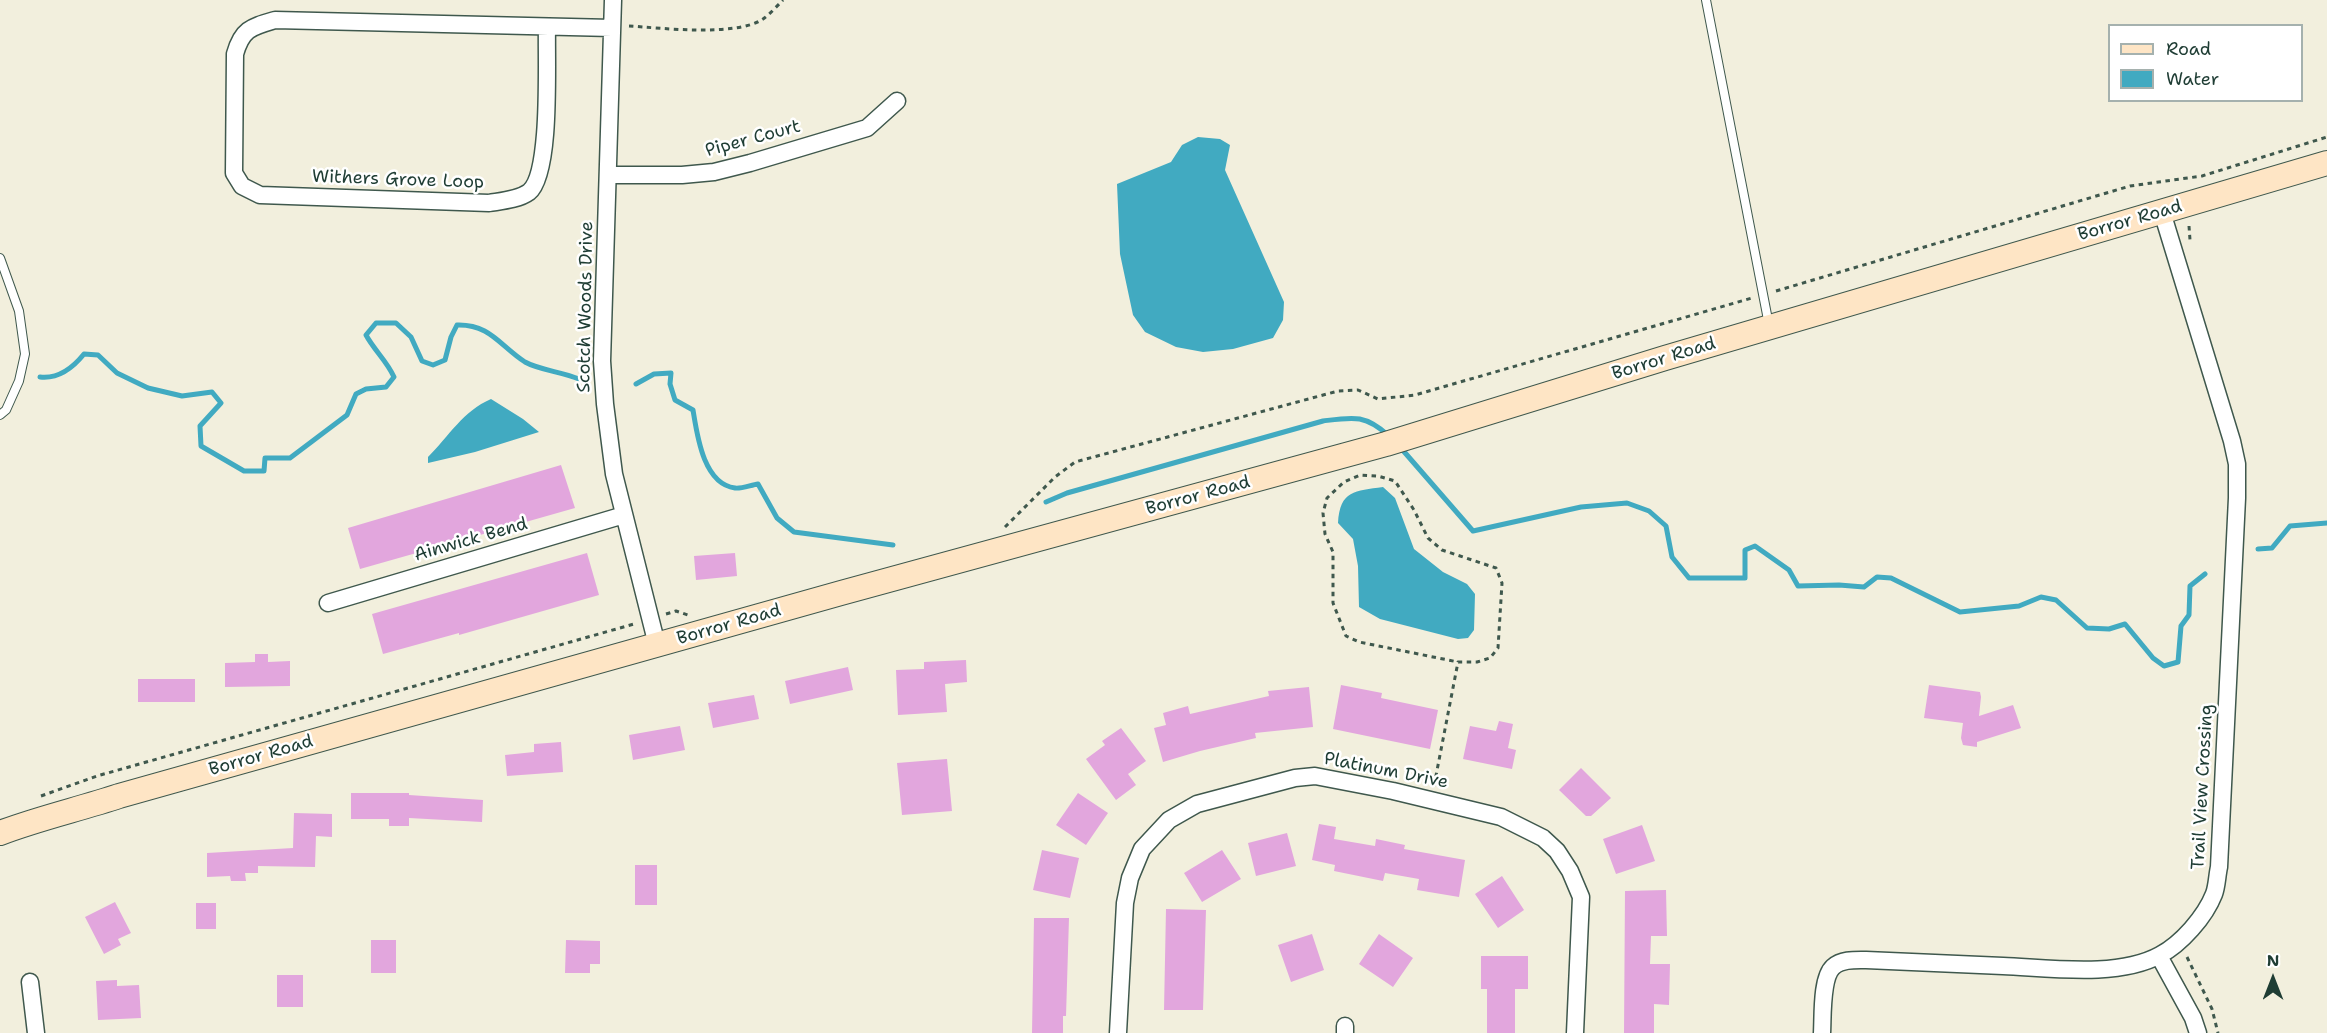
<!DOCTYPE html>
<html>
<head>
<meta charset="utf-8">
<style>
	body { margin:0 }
	#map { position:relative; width:2327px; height:1033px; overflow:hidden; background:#f2efdd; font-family:"Shantell Sans",sans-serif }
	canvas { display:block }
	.legend { position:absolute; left:2108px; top:24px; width:195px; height:78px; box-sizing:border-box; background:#fff; border:2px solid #a5b1ae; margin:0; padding:8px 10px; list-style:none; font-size:18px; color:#1f3d34 }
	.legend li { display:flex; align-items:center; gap:12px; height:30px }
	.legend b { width:30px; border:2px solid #a5b1ae }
	.north { position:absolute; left:2243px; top:949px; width:60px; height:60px; -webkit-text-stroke:4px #fff; paint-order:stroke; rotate:0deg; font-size:16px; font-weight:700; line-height:24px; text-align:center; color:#1f3d34 }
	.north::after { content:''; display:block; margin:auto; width:21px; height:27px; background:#1f3d34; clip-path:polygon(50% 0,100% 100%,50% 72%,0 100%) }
</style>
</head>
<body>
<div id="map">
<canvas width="2327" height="1033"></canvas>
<ul class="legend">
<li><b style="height:8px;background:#fee5c5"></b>Road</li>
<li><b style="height:16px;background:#41aac1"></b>Water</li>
</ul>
<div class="north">N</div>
</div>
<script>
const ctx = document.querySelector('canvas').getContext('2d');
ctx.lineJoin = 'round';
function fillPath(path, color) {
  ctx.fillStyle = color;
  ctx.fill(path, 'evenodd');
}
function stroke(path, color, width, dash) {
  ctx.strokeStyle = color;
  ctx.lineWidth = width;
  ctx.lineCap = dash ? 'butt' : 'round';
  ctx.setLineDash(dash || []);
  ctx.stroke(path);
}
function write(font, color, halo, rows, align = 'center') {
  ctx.font = font + ' "Shantell Sans",sans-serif';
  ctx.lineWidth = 5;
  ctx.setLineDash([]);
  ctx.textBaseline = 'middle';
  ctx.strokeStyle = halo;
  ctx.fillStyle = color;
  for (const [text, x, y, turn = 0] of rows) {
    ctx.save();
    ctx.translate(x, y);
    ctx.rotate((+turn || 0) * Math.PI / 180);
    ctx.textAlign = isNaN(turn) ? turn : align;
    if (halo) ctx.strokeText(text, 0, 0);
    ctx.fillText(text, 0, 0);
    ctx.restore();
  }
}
const water = new Path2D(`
	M1198,137L1220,139L1230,145L1225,170L1284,302L1283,320L1273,338L1233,349L1203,352L1176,347L1145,332L1133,315L1120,254L1117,184L1171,162L1182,145Z
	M491,399L523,419L539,432L475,452L428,463V457C449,436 463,411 491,399Z
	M1383,487L1395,498L1414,549L1443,572L1467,584L1475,594L1474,630L1468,638L1458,639L1380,619L1359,607L1358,566L1353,539L1338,523C1340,490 1355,491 1383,487Z`);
const stream = new Path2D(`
	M40,377C58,379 72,369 84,354L98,355L117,373L148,388L182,396L212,392L221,403L200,426L201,446L244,471H264L265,458H290L347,415L356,394L366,389L386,387L394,377C387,361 374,350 366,335L376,323H396L411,337L422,361L433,365L445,360L451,337L457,325C490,324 500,346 525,362C539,370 563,372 579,379
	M636,384L654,374L671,373L670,384L675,400L693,410C697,434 703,484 735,488C741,489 751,485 758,484L777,518L794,532L893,545
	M1400,447L1473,531L1581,507L1627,503L1649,511L1666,526L1672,557L1689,578H1745V550L1755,546L1789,570L1798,586L1839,585L1864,587L1877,577L1891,578L1960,612L2019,606L2041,597L2056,600L2087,628L2109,629L2125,624L2153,658L2164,666L2178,662L2181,626L2189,615L2190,586L2205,574
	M1046,502L1067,493L1323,421C1353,417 1365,414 1389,436
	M2258,549L2272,548L2290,526L2327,523`);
const building = new Path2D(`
	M561,465L575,508L360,569L348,528Z
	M587,553L599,595L459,635V633L383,654L372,614Z
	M735,553L737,576L696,580L694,556Z
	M255,654H268V662L290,661V686L225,687V663L255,662Z
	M966,660L967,682L945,684L947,712L898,715L896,670L924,669V662Z
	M848,667L853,690L790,704L785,681Z
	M138,679H195V702H138Z
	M1341,685L1382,693L1381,698L1438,710L1430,749L1333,729Z
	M1929,685L1980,692L1981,697L1979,716L2013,705L2021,728L1977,742V747L1963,745L1961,738L1963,723L1924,718Z
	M1309,687L1313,727L1255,733L1256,738L1200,751L1163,762L1154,728L1166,725L1163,713L1188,706L1190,714L1269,696L1268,691Z
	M754,695L759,719L713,728L708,703Z
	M1499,721L1513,724L1508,748L1516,750L1512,769L1463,759L1470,726L1496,731Z
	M680,726L685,750L633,760L629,735Z
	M1121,728L1146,761L1128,774L1136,785L1116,800L1086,759L1105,745L1102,741Z
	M561,742L563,772L507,776L505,755L534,752V744Z
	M947,759L952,811L902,815L897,763Z
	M1581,768L1611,798L1591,816H1586L1559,790Z
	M351,793H409V795L483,800L482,822L409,818V826H389V819H351Z
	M1078,793L1108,813L1086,845L1056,825Z
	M294,813L332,814V837L316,836L315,867L258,866V873H245L246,881H231L230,876L207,877V853L293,848Z
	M1319,824L1336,827L1334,839L1375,846L1376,839L1405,845L1404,849L1465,860L1459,897L1417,890L1419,879L1385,873L1383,881L1334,871L1335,865L1312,860Z
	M1642,825L1655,861L1616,874L1603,839Z
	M1287,833L1296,866L1256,876L1248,843Z
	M1042,850L1079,858L1070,898L1033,890Z
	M1222,850L1241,879L1202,902L1184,873Z
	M635,865H657V905H635Z
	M1502,876L1524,910L1498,928L1475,894Z
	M1666,890L1667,936H1651L1650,964H1670L1669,1005L1654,1004V1033H1624L1625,891Z
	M115,902L131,933L118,939L121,945L104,954L85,917Z
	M196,903H216V929H196Z
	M1166,909L1206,910L1203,1010H1164Z
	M1034,918H1069L1066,1016H1063V1033H1032Z
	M1312,934L1324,970L1291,982L1278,945Z
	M1379,934L1413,958L1393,987L1359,964Z
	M371,940H396V973H371Z
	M566,940L600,941V964H590V973H565Z
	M1481,956H1528V989H1515V1033H1487V989H1481Z
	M277,975H303V1007H277Z
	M117,980V986L139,985L141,1018L98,1020L96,981Z`);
const path = new Path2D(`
	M629,26C662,28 736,37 763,19C770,14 777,6 783,0
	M2189,226L2190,240
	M1776,291L2130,186L2202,176L2327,137
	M1005,527L1055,477L1075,462L1338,391L1358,390L1378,399L1415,395L1752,298
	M666,614L676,611L688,615
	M1434,786L1458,662H1477L1490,658L1498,648L1502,583L1496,568L1442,550L1428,538L1414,510L1395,481L1378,476L1360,475L1344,482L1327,498L1323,513L1325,534L1333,552V603L1346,636L1359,642L1458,662
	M41,796L97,776L634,624
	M2187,957L2212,1009L2218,1033`);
const lane = new Path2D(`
	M1706,0L1769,325
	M0,258L19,311L25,354L19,381L6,410L0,415`);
const street = new Path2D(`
	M613,0L602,361L605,404L614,474L657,645
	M547,27C546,59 552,173 529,192C518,200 501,201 489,203L260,195L242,186L234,173L235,54C242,29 251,27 275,20L612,28
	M608,175H682L714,172L750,163L867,128L897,101
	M328,603L624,515
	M2159,956L2193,1018L2198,1033
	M30,982L36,1033
	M1118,1033L1125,903L1130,878L1142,849L1169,820L1197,804L1295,778L1315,776L1393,791L1501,817L1543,838L1557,851L1570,871L1581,897L1575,1033
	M1345,1033V1026
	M1822,1033C1823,1017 1821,978 1833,967C1842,959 1856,960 1866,960C1912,962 1957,964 2003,966C2050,968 2118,978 2160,955C2181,944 2205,917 2214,894C2217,886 2217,876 2219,867L2237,498V464L2232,441L2162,212`);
const secondary = new Path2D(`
	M0,833C39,818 80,809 119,796L841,593L1386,444L1665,358L2327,163`);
const streetNames = [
	["Piper Court",753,139,-15],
	["Withers Grove Loop",398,180,2],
	["Borror Road",2130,221,-16],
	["Scotch Woods Drive",586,307,-89],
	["Borror Road",1664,359,-17],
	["Borror Road",1198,496,-15],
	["Ainwick Bend",471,540,-16],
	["Borror Road",729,625,-16],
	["Borror Road",261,756,-16],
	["Platinum Drive",1386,771,11],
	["Trail View Crossing",2203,787,-87]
];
fillPath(water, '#41aac1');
stroke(stream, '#41aac1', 5);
fillPath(building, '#e2a6dd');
stroke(lane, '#3f584d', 10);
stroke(street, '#3f584d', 19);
stroke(secondary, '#3f584d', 26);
stroke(path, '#3f584d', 3, [4.5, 4.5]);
stroke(lane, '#fff', 8);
stroke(street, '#fff', 16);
stroke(secondary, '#fee5c5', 24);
write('18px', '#1f3d34', '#fff', streetNames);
</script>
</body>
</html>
